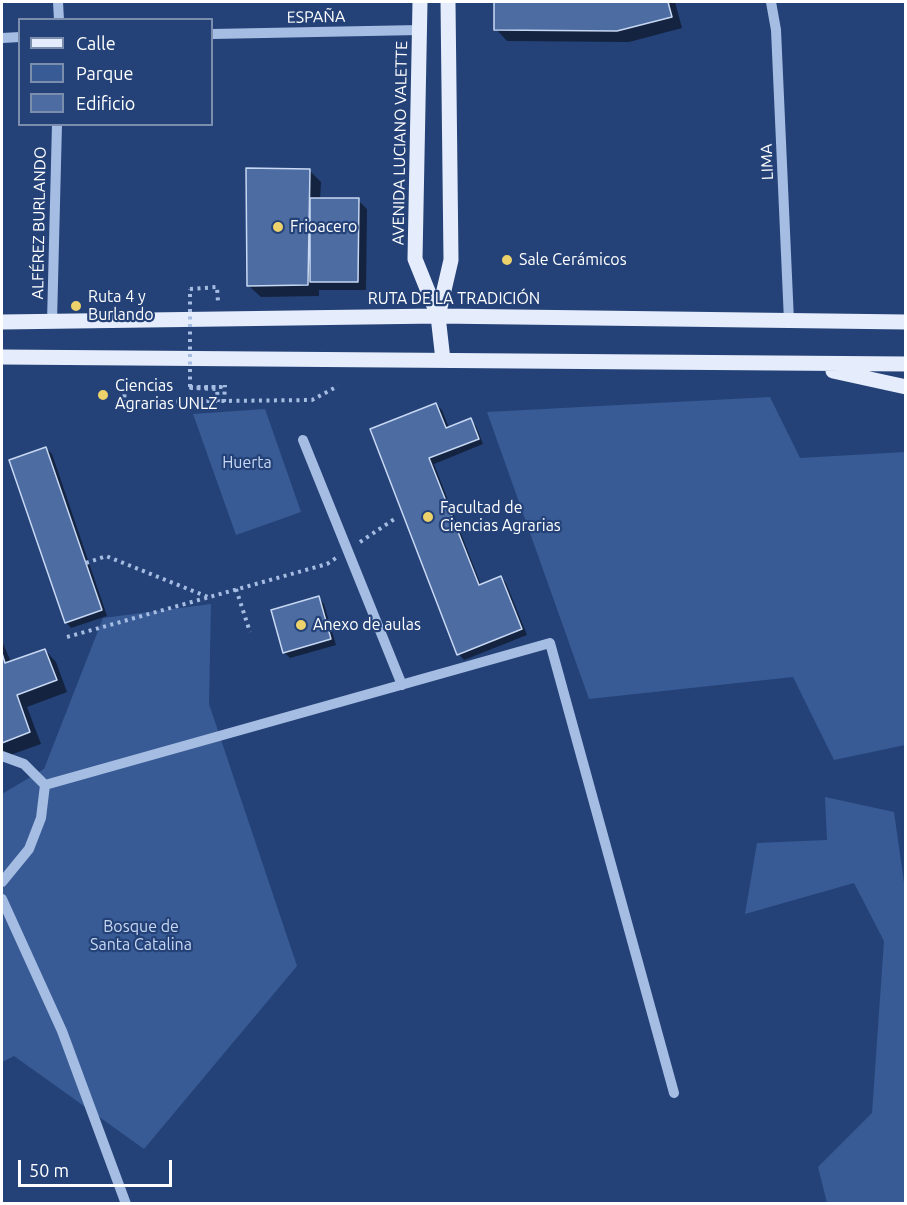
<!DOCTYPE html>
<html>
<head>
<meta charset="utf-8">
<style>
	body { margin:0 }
	#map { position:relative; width:907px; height:1205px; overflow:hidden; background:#244278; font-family:Ubuntu,sans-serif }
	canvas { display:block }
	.frame { position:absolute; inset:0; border:3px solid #fff; pointer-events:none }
	.legend { position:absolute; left:18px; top:18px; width:195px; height:108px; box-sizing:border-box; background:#244278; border:2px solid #7c8eae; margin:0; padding:8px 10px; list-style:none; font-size:18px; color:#fff }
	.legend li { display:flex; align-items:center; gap:12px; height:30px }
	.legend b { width:30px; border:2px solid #7c8eae }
	.scale { position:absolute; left:18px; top:1160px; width:154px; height:27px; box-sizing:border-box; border:3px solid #fff; border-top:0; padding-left:8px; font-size:18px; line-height:21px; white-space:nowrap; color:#fff; -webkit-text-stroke:4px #244278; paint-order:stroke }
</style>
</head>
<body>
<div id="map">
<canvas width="907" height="1205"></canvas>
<div class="frame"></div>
<ul class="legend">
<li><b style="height:8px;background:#e5ecfc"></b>Calle</li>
<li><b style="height:16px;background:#385b95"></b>Parque</li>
<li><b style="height:16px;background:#4c6ca2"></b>Edificio</li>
</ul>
<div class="scale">50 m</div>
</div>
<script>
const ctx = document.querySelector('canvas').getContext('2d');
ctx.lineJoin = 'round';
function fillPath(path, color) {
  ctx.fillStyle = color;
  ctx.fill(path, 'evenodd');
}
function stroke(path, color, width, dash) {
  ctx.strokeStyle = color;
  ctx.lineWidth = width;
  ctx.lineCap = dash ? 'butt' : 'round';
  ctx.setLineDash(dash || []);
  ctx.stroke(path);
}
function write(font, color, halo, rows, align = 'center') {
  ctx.font = font + ' Ubuntu,sans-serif';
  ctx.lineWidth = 4.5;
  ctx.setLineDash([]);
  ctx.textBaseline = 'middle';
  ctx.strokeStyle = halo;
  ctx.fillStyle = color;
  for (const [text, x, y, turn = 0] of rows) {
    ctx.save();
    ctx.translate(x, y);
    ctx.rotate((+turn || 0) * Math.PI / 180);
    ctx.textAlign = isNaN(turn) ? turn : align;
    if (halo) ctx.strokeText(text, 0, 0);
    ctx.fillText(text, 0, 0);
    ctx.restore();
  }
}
const green = new Path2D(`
	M770,397L800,458L905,452V745L834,760L793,677L589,699L487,412Z
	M265,409L301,512L236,535L193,414Z
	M211,604L209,704L297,966L144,1149L14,1056L2,1062V794L44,769L103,618Z
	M825,797L894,812L906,897L905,1203H827L818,1167L872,1113L884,941L854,883L745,914L757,843L827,840Z`);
const shadow = new Path2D(`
	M496,2H675L682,28L629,42L507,41L496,29Z
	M309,170L321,182L320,200H358L367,209L366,290H319V296L261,297L249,286Z
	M436,404L442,410L449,428L470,420L476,426L483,444L434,464L481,585L501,577L506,583L527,635L464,660L459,654L372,430Z
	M46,448L52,454L107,616L71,628L66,622Z
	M319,598L324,604L336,645L290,658L284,652Z
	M2,641L11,662L45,650L56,662L67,692L27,707L41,744L2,758Z`);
const building = new Path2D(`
	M494,2H668L672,17L617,31L494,30Z
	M246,168L310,169L308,285L247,286Z
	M310,198H359L358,282H310Z
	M436,403L446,428L471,418L479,439L429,458L479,585L501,576L522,629L457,655L370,429Z
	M46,447L102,610L65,623L9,460Z
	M319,596L331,639L283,653L271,610Z
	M45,649L57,680L17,695L30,732L2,743V653L5,663Z`);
const path = new Path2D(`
	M190,289L217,287L218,302
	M125,387L124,402L312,400L338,386
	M190,387H221L191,388L217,389L218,402
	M224,402L225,385
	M360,542L396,518
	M86,563L106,556L208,597
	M236,589L250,632
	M67,637L327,564L336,558`);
const minor = new Path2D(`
	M58,2L59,20
	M771,2L776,30L789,321
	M212,34L420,30
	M2,38L20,37
	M52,322L57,124
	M303,440L402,685
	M2,756L24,764L45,785L41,818L29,849L2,882
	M45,785L550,643L674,1093
	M2,899L62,1031L126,1204`);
const major = new Path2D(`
	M420,2L415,259L438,316L443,360
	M438,316L451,260L448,2
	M2,322L438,316L906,322
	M2,357L906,364
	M833,371L906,387`);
const pathBridge = new Path2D(`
	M190,387V289`);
const markers = [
	[278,227,6,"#edd16a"],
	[507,260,6,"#edd16a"],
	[76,306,6,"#edd16a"],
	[103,395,6,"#edd16a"],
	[428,517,6,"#edd16a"],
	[301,625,6,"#edd16a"]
];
const streetNames = [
	["ESPAÑA",316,17,-1],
	["AVENIDA LUCIANO VALETTE",400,143,-89],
	["LIMA",767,162,-92],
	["ALFÉREZ BURLANDO",39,223,-89],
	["RUTA DE LA TRADICIÓN",454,299]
];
const poiNames = [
	["Frioacero",290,227],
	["Sale Cerámicos",519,260],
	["Ruta 4 y",88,297],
	["Burlando",88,315],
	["Ciencias",115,386],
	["Agrarias UNLZ",115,404],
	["Facultad de",440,508],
	["Ciencias Agrarias",440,526],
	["Anexo de aulas",313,625]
];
const parkNames = [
	["Huerta",247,463],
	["Bosque de",141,927],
	["Santa Catalina",141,945]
];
fillPath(green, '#385b95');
fillPath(shadow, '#0007');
fillPath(building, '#4c6ca2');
stroke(building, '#c8d8f3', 1.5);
stroke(path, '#a6bde3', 4, [3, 4.5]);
stroke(minor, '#a6bde3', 10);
stroke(major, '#e5ecfc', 15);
stroke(pathBridge, '#a6bde3', 4, [3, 4.5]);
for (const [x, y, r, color] of markers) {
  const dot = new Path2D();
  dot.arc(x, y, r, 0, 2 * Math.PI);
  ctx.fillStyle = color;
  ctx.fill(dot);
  stroke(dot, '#244278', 2);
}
write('16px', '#fff', '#244278', streetNames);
write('16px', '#fff', '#244278', poiNames, 'left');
write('16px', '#c8d8f3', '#244278', parkNames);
</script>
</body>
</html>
